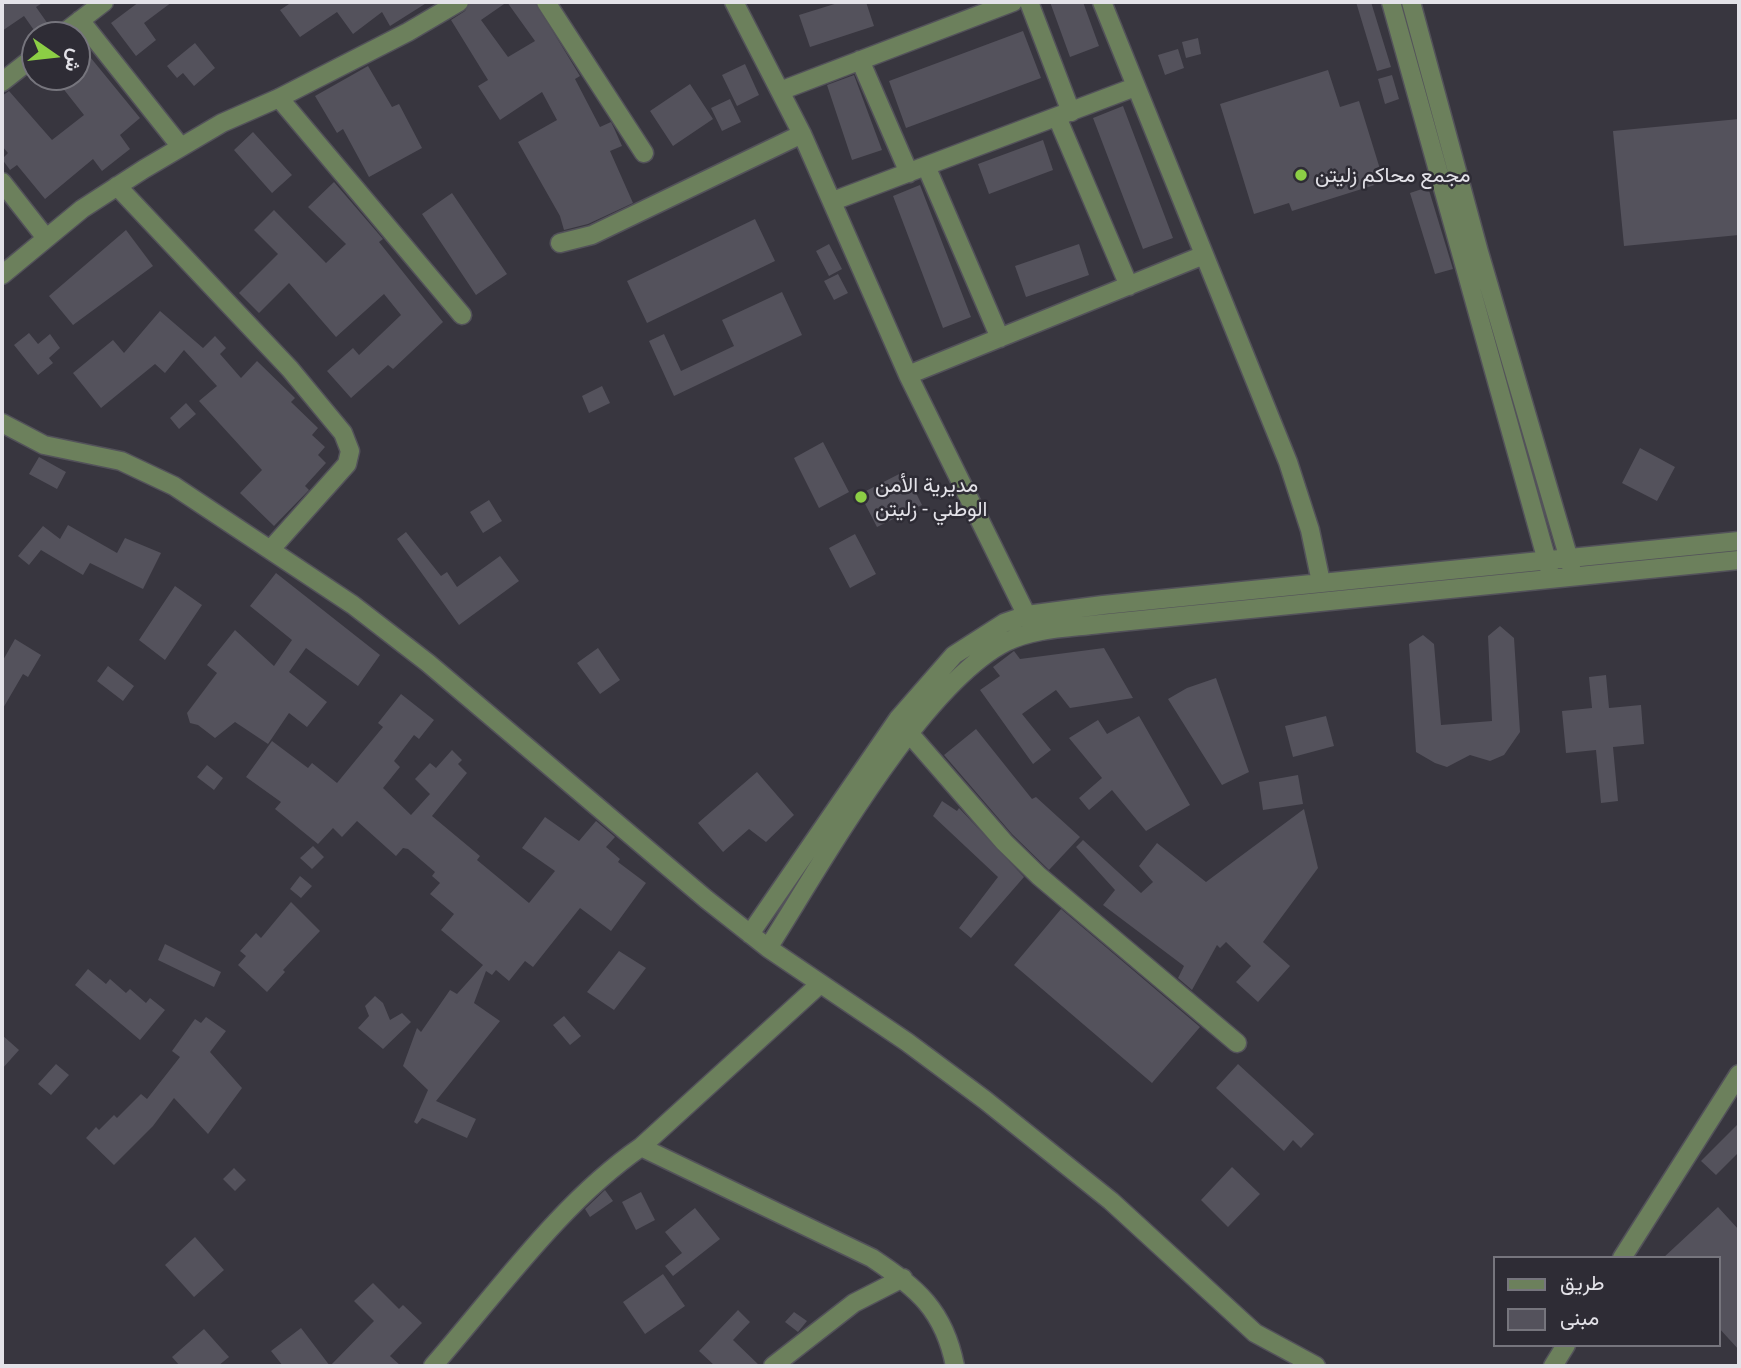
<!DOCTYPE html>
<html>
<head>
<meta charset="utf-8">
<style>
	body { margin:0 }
	#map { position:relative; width:1741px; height:1368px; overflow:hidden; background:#38363f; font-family:Ubuntu,Vazirmatn,sans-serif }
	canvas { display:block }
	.frame { position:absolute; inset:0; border:4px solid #e3e2e8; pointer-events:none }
	.legend { position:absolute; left:1493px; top:1256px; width:228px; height:91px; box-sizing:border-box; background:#2e2c35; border:2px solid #76757d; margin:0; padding:9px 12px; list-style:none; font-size:21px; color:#e3e2e8 }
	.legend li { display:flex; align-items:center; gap:14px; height:35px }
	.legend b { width:35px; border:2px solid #76757d }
	.north { position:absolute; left:21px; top:21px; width:70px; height:70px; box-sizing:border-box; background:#2e2c35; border:2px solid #76757d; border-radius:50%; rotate:104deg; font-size:19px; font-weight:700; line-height:28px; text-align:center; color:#e3e2e8 }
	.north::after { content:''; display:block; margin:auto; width:24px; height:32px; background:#8cce45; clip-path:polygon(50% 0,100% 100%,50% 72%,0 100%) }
</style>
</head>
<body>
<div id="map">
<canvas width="1741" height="1368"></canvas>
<div class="frame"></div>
<ul class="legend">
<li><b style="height:9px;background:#6c805c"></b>طريق</li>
<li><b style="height:19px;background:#54525c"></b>مبنى</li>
</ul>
<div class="north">ش</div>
</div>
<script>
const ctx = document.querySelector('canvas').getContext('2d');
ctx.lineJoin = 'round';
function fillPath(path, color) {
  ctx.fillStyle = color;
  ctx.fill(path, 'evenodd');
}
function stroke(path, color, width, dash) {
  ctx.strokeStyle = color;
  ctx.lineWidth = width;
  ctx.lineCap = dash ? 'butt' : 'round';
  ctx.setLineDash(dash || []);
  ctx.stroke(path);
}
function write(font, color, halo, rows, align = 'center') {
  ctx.font = font + ' Ubuntu,Vazirmatn,sans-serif';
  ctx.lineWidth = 5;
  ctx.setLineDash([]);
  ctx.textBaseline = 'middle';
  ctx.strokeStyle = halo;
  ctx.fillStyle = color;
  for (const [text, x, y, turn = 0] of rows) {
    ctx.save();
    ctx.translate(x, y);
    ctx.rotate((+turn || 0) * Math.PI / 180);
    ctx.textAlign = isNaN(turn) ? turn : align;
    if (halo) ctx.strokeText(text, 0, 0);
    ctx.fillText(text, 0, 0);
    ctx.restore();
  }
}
const building = new Path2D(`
	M2,2H44L36,7L48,24L36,33L24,16L2,31Z
	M139,2H172L144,23L156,40L136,56L111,23Z
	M292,2H428L390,26L382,12L353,34L337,12L300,37L280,10Z
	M470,2H535L580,76L575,79L600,127L611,122L614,128L622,146L610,151L633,203L588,224L564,230L560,216L518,142L557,120L542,92L500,120L478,86L488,80L451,20L465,11ZM507,2L535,41L508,57L481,20Z
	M841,2H866L874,26L810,47L799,15Z
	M1050,2H1083L1099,46L1070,57Z
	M1356,2H1371L1391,67L1377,71Z
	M1023,31L1041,78L906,128L889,81Z
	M1198,38L1201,54L1186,58L1182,42Z
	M77,41L140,118L120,135L130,149L102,171L93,159L45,199L17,165L10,170L2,159L8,153L2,146V96L9,91L52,140L84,115L54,77H77Z
	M195,43L215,68L194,86L183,73L177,78L167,66Z
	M1178,49L1184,68L1165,75L1158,55Z
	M745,64L759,95L737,106L722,75Z
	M368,66L392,107L399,104L422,148L369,177L343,129L337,133L315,96Z
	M1328,70L1340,107L1359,101L1384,182L1292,211L1289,203L1254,214L1220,104Z
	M854,75L882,150L852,160L827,85Z
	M1392,75L1399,99L1385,104L1378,79Z
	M690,84L713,119L673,146L650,111Z
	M730,99L741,122L722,131L711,108Z
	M1123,106L1173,238L1143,249L1093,118Z
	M1739,119V235L1624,246L1613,131Z
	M253,132L292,175L272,193L234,150Z
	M1043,140L1053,170L989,194L978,164Z
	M334,182L383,239L379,242L443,322L393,369L388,365L351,398L327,371L353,348L359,355L401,315L384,294L336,337L289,283L259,313L239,293L278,254L254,230L274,210L326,263L346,244L308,207Z
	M920,185L971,317L943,328L893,196Z
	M1428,187L1453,269L1435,274L1410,193Z
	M452,193L507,274L476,295L422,214Z
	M755,219L775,261L647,323L627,281Z
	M126,230L153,266L73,325L49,296Z
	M829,244L842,269L829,276L816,251Z
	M1079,244L1089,275L1026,297L1015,266Z
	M838,274L848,293L834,300L824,281Z
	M782,292L802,335L674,396L649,341L664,334L681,371L734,346L722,320Z
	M160,311L203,348L215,336L226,348L220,354L241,378L257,361L295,398L291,402L318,428L312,435L325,447L318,455L326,463L305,486L309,490L274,526L240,493L262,470L199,401L217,386L184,350L165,373L155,364L101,408L73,373L113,340L124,353Z
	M29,333L38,344L50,334L60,348L49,358L53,363L38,375L14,345Z
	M602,386L610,403L589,413L582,396Z
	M186,403L196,414L179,429L170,418Z
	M823,442L849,492L819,508L794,458Z
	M1640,448L1675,467L1657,501L1622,483Z
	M39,457L66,472L57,489L29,474Z
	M905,471L922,505L877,527L860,494Z
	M489,500L502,521L483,533L470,512Z
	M68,525L117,553L125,538L161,553L143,589L90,563L83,575L41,550L29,565L18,556L43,526L60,539Z
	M406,532L441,576L447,572L457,587L500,556L519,581L459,625L397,539Z
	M855,534L876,574L850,588L829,548Z
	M276,573L380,655L358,686L306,648L289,672L327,702L307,727L289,713L268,744L235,722L215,738L198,725L190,723L187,713L217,673L207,665L235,630L274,666L292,640L250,606Z
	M175,586L202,605L165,660L139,640Z
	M1500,626L1514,638L1520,732L1504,755L1490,761L1470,755L1447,767L1435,763L1416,752L1409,644L1423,635L1434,644L1441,725L1492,721L1488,636Z
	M15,639L41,655L28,677L23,674L2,710V662Z
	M598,648L620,680L600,694L577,663Z
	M1104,648L1133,698L1070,708L1056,690L1022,714L1051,750L1033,764L980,690L1000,676L993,667L1014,651L1020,659Z
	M108,666L134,686L123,701L97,681Z
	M1606,675L1609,708L1641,705L1644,744L1613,747L1618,801L1601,803L1596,750L1566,753L1562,711L1592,708L1589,677Z
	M1216,678L1249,772L1222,785L1168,699L1187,688Z
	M401,694L434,720L419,739L414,735L394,761L400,767L383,788L411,815L430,794L415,779L430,763L436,768L452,750L462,760L458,764L467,773L432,816L480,856L477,860L529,903L555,871L522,848L545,817L579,841L596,821L615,837L606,847L620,859L618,862L646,883L611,931L580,908L533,967L525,961L509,981L496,970L492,975L486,971L474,1003L500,1021L436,1101L476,1119L467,1138L422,1118L417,1124L414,1122L428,1090L403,1066L417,1028L421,1032L450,990L457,994L483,965L441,930L454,914L430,894L440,883L432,876L435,872L408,849L403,848L396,856L357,821L342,837L333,828L318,844L275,809L281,802L246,777L272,741L308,768L312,763L337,783L383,727L378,723Z
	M1139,716L1190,805L1146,831L1112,790L1089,810L1079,798L1102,778L1069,738L1098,720L1107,734Z
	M1326,716L1334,746L1293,757L1285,726Z
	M976,729L1032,799L1036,797L1080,837L1049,870L1012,834L944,755Z
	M207,765L223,778L214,790L197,777Z
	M757,772L794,815L766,842L749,829L723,852L698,823Z
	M1298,775L1303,804L1263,810L1259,782Z
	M942,801L957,811L959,808L1024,877L971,938L959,928L998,877L933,816Z
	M1304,809L1318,868L1263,942L1290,966L1258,1002L1236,982L1251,966L1226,942L1220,948L1217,945L1192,990L1178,978L1184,966L1103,905L1115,890L1076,847L1083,840L1141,893L1153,882L1139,866L1157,843L1206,882Z
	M313,846L324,857L312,869L300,858Z
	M300,876L312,886L301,898L290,889Z
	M291,902L320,931L283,970L285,972L267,992L238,965L246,956L240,951L256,933L261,938Z
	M1061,909L1200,1027L1152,1083L1014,965Z
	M165,944L221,972L214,987L158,960Z
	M619,951L646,968L614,1010L587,992Z
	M88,969L106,984L110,979L126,993L130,989L146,1003L150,998L165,1010L140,1040L75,985Z
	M375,996L383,1003L390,1020L402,1013L411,1022L383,1049L358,1028L369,1016L365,1006Z
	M564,1016L581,1036L570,1045L553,1025Z
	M206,1017L226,1031L210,1052L242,1088L208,1134L174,1098L153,1126L114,1165L86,1138L96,1127L99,1130L114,1115L117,1118L141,1094L147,1099L180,1057L172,1051L195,1019L201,1023Z
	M2,1035L19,1050L2,1069Z
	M56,1064L69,1075L51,1095L38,1084Z
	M1238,1064L1314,1134L1301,1148L1293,1140L1284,1151L1216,1088Z
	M1739,1123V1152L1716,1175L1701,1161Z
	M1232,1167L1260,1194L1228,1227L1201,1200Z
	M234,1168L246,1180L235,1191L223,1179Z
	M605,1190L613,1201L590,1217L585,1209Z
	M641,1192L655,1220L636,1230L622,1202Z
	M1718,1207L1739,1230V1350L1718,1327V1258H1663Z
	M695,1208L720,1239L673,1276L665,1266L682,1253L665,1232Z
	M195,1237L224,1270L194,1297L165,1265Z
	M663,1274L685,1306L645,1334L623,1302Z
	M373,1283L399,1309L403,1305L422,1323L390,1356L401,1366H283L271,1351L301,1328L330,1366L374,1321L354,1301Z
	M738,1310L750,1322L733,1340L760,1366H715L699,1351Z
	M794,1312L807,1321L798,1332L785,1322Z
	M204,1329L229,1357L218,1366H180L172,1357Z`);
const minor = new Path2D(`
	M546,2L644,153
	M734,2L802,134L908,375L1032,626
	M1029,2L1071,112
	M1102,2L1288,462L1310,530L1321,582
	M1391,2L1549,568
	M1411,2L1479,252L1571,566
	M80,20L181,147
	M61,35L104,2
	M860,60L909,173
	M2,82L35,56
	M780,91L1013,2
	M279,98L462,315
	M1057,117L1129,286
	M926,166L1000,338
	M2,182L46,238
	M117,186L290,369L343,433L350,451L347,464L271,549
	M833,201L1135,87
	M560,243L592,235L802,134
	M2,275L82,209L144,169L222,123L279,98L408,32L459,2
	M908,375L1204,255
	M2,423L44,445L121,461L174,486L353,605L428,663L706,899L768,948L907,1042L985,1100L1111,1201L1255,1333L1316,1366
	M902,725L1004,842L1039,876L1237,1043
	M750,934L898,719L954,655L1004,623L1027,615L1103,605L1739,541
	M768,948C821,865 921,685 1006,642C1034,628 1069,628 1100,624L1739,560
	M641,1147L872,1258C917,1288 944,1310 955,1366
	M1622,1258L1739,1074
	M433,1366C497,1293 561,1202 641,1147L820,984
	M773,1366L854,1303L903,1278
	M1553,1366L1566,1345`);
const markers = [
	[1301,175,7,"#8cce45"],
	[861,497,7,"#8cce45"]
];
const poiNames = [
	["مجمع محاكم زليتن",1315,175],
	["مديرية الأمن",875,485],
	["الوطني - زليتن",875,509]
];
fillPath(building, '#54525c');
stroke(minor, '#53525a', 21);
stroke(minor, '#6c805c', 18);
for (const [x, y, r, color] of markers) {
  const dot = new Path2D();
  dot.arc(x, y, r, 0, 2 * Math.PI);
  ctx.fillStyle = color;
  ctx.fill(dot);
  stroke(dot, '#2e2c35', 2.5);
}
write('21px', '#e3e2e8', '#2e2c35', poiNames, 'left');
</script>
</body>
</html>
